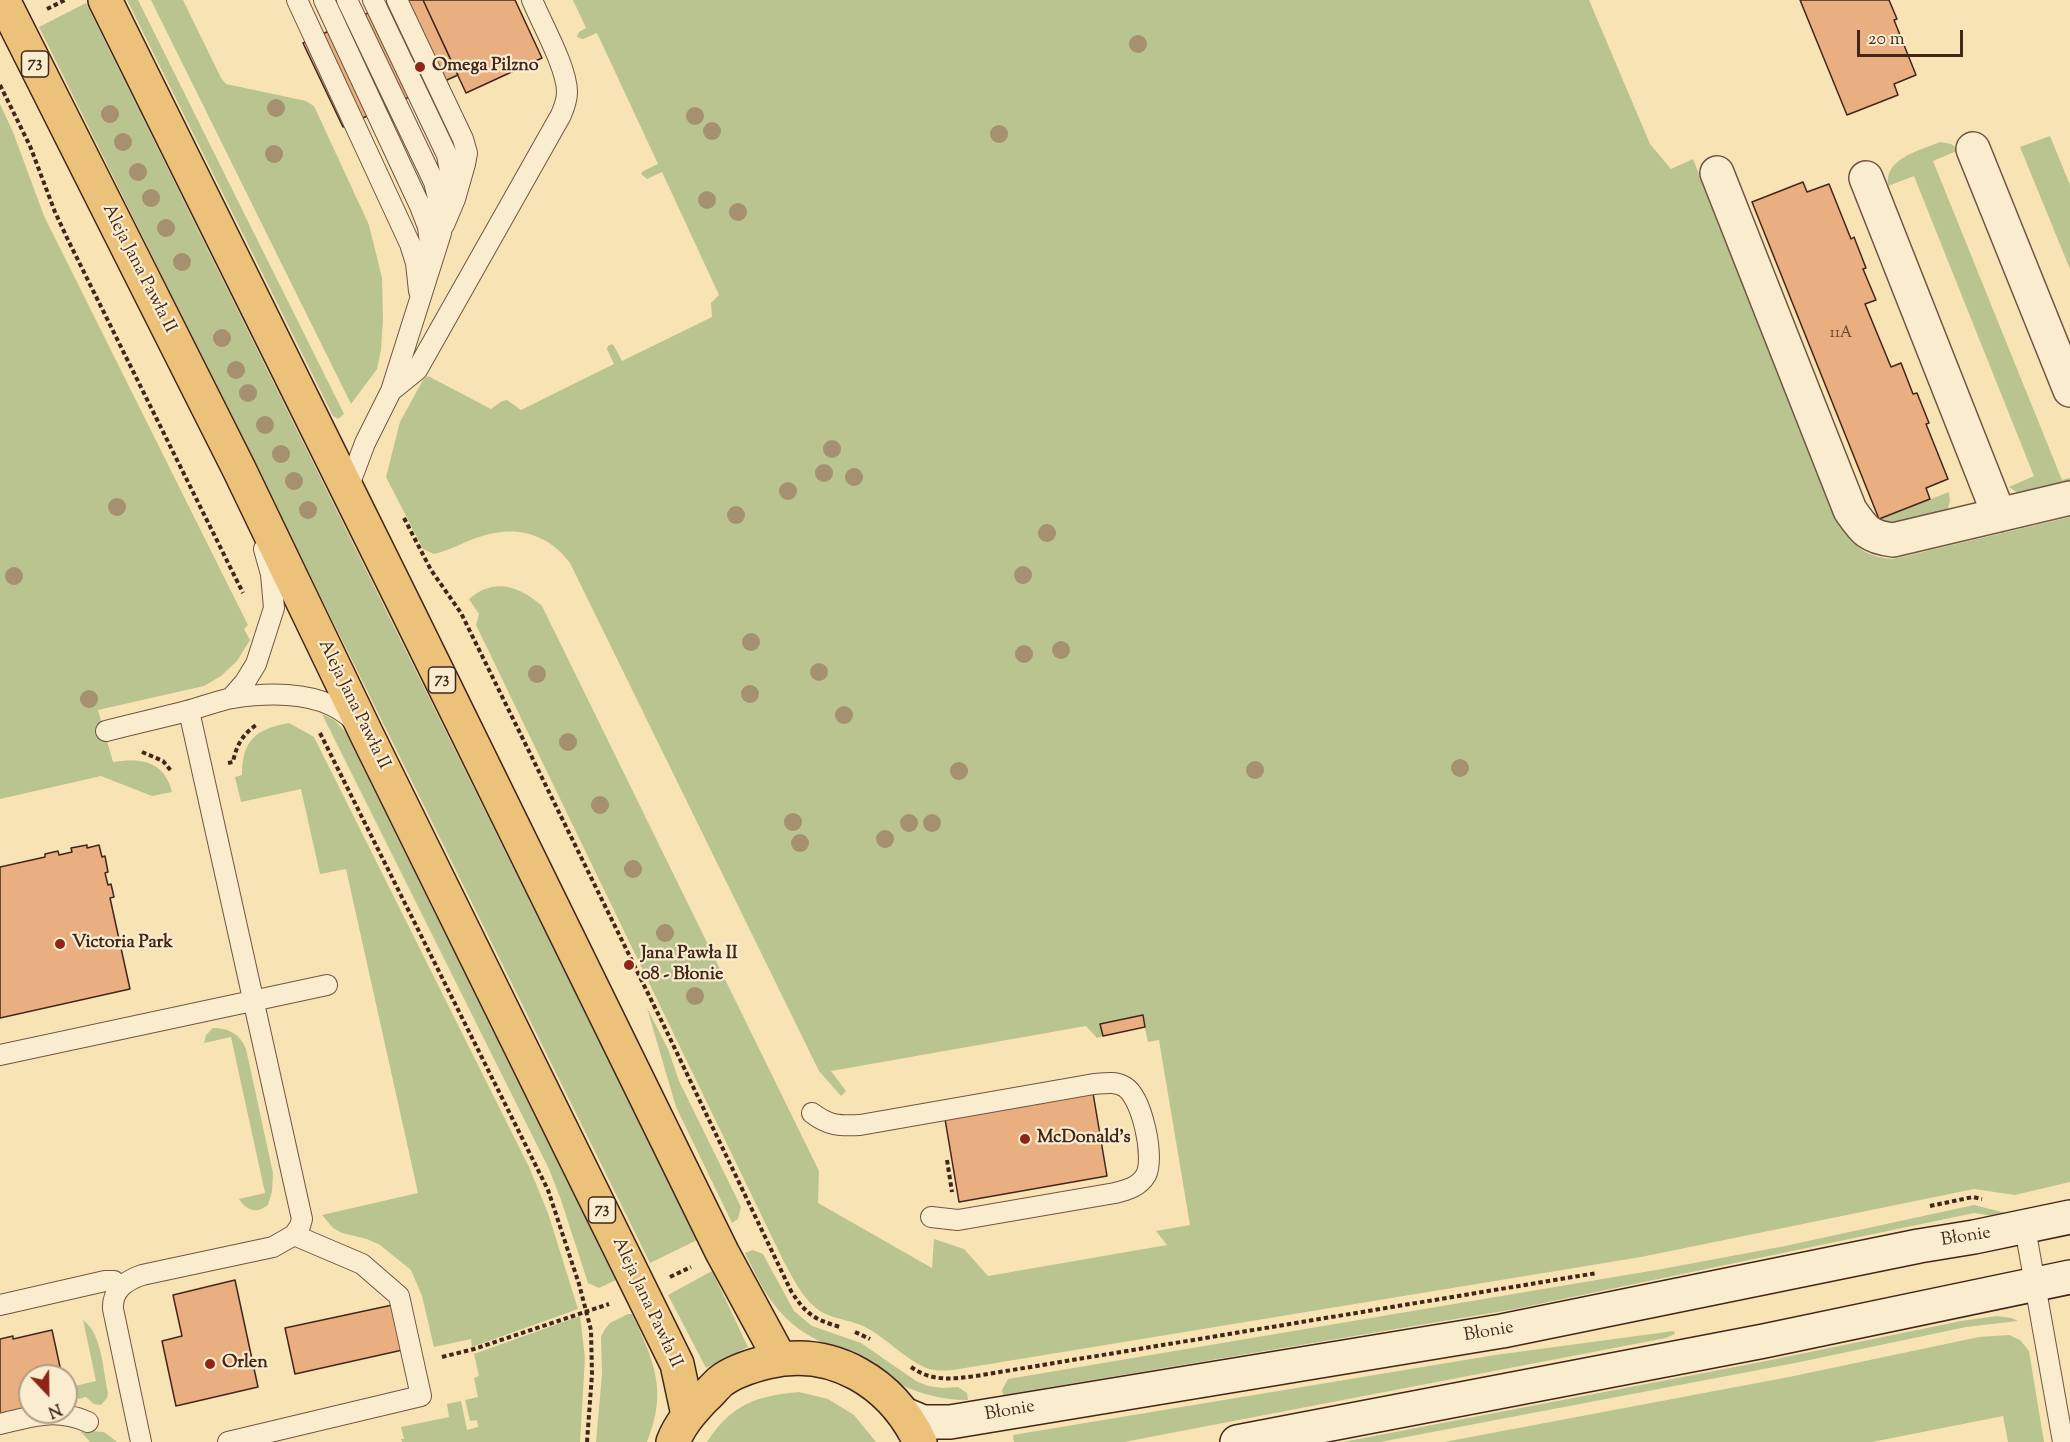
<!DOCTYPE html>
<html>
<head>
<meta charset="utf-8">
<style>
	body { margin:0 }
	#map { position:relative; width:2070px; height:1442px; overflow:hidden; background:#f8e3b5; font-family:"Sorts Mill Goudy",serif }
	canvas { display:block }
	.north { position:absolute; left:18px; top:1364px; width:60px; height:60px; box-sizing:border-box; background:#faedcf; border:2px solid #b19d87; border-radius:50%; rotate:158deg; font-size:16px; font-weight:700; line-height:24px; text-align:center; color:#43261b }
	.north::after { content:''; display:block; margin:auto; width:21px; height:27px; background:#8f2418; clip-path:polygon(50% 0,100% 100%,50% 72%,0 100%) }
	.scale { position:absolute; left:1857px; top:30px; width:106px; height:27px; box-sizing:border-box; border:3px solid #43261b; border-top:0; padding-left:8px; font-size:18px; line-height:21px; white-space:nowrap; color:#43261b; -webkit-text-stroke:4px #faedcf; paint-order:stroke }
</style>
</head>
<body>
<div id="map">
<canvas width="2070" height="1442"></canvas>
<div class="north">N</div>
<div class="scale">20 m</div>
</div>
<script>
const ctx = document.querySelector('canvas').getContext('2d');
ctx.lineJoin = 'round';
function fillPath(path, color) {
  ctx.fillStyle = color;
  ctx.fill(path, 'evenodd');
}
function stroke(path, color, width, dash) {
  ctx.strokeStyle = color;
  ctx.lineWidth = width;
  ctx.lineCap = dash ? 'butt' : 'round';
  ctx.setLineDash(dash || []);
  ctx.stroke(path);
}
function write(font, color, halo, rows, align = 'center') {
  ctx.font = font + ' "Sorts Mill Goudy",serif';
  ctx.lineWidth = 4.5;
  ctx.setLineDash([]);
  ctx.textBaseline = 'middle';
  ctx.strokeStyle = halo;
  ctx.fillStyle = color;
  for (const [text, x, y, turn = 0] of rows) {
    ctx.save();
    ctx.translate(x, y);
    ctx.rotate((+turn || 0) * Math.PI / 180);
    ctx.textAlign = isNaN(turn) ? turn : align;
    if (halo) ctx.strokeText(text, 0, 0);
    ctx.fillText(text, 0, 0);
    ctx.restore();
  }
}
const green = new Path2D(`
	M127,0H138L344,414L338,419L333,416Z
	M151,0H183L221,78L226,84L306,101L314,106L369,225L382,278L383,319L381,350L377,369L351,404Z
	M573,0H1589L1650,144L1671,169L1693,159L1837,520C1852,545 1863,557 1893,559L2070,517V1182L2015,1195L1974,1189L1641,1257L953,1370C943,1371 935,1371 926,1368C903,1358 886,1337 863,1326C848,1319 829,1319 816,1308C801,1296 793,1278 784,1262L476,625L479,614L469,599C494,577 520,586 542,606L819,1171L818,1203L932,1268L934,1239L964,1249L988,1276L1167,1245L1156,1231L1190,1225L1159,1040L1148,1042L1142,1015L1101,1024L1103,1036L1097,1038L1086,1026L831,1071L846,1091L841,1096L819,1071L570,563C549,534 516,525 482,536C466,541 451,550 434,554L423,549L386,477L400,422L423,380L428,376L491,409L502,401L507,400L521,410L614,364L607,349L608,346L612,344L614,346L622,361L712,317L711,303L719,295L662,172L647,179L641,174L643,171L658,164L597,33L583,39L577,37L579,32L586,28Z
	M86,3L697,1240L650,1263L39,27Z
	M0,104L13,132L44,216L248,625L244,629L250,640L237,661L221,676L204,686L98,710L113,762C140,758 164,760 172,792L152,796L101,776L0,799Z
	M2050,136L2070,185V269L2020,147Z
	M1940,142L1951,144L1959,150L1933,161L2062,480L2070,478V488L2023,496L2009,487L2034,476L1914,176L1888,186C1884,158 1919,151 1940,142Z
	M1949,492L1950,502L1947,510L1893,530L1879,519Z
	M322,714L334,720L345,731L616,1280L599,1288L588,1283L561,1200L549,1169Z
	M289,723L314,737L529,1167L548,1213L578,1309L472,1347L471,1339L434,1347L422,1296L411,1270L380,1245L367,1239L342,1233L333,1228L322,1215L418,1193L346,869L320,874L301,789L241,802L235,777L242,775C242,740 256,729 289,723Z
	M647,1008L668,1049L679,1081L741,1207L738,1219L732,1223L676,1107Z
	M213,1028C229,1028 240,1034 246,1049L273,1173L272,1191L268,1205C256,1214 247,1211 239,1199L265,1193L231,1037L204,1043L206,1035Z
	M1974,1205L2010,1214L2000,1217L1974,1213L1515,1309L1003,1395L1002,1390L1008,1379L1662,1269L1785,1246Z
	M753,1250L763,1254L794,1311L812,1326L861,1343L916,1381L928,1386L943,1388L958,1387L967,1393L968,1400C920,1401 878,1374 837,1351C820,1341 801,1333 787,1319C767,1300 757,1277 745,1253Z
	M712,1271L748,1347L706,1368L668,1295Z
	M628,1314H632C654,1361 668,1390 647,1442H596L602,1374L601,1337L605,1329L610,1323Z
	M580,1316L585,1358L580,1442H402L401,1439H404L401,1427L449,1417L447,1404L461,1401L467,1430L478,1427L477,1420L470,1421L465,1400L478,1397L474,1378L479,1376L474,1354Z
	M1997,1316L2011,1318L2018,1321L1966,1327L1795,1363L1380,1442H1343L1761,1362L1961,1321Z
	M83,1320C102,1333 103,1371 108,1393L107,1398L101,1405L94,1404L86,1397L78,1399L75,1386L96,1381Z
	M1674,1331L1675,1334L1666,1338L1124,1442H1014L1013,1435L1495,1355Z
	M2009,1335L2020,1340L2029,1351L2044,1442H2008L2003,1416L1872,1442H1444L1789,1377L1979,1337Z
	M799,1392L828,1399L854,1415L876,1442H707C732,1404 756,1396 799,1392Z
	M89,1431L104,1432L117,1442H90L81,1432Z`);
const building = new Path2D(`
	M396,0H423L458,75L343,127L303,43Z
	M423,0H515L542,58L466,93Z
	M1800,0H1889L1897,19L1894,20L1916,75L1894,84L1898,95L1847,115Z
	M1803,182L1807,192L1829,184L1851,239L1854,237L1866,268L1863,269L1876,300L1865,304L1891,367L1901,363L1913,394L1917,393L1929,423L1926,424L1948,479L1926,488L1930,499L1879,519L1752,202Z
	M87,845V848L99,845L102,857L105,856L108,872L105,873L108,885L111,884L114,897L110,898L130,989L0,1018V867L45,857V854L58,851L59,855L72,852L71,848Z
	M1143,1015L1145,1027L1103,1036L1100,1024Z
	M1093,1093L1107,1176L959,1202L945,1119Z
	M235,1280L258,1387L176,1406L162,1341L182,1336L173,1295Z
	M397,1304L407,1349L295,1374L285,1328Z
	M52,1330L62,1376H30V1407L0,1414V1339L13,1336V1339Z`);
const path = new Path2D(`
	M47,9L65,0
	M0,85L30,146L55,212L68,240L243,593
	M404,518L431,570L461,613L665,1028L791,1291C806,1314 813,1319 840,1327
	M320,733L548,1190L579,1284L591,1330L592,1374L587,1442
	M142,752L163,761L172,772
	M228,763L233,762C236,746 243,733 258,724
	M947,1160L952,1192
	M1930,1206L1973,1197L1982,1199
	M670,1277L691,1267
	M855,1332L870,1339
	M442,1357L474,1349L609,1304
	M911,1367C932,1382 952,1379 976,1376L1597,1273`);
const lane = new Path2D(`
	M297,0L410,244L416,263L419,291
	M324,0L420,206L428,227L431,251
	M373,0L447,155L454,193
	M397,0L463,139L467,153L465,164L455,199L444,225
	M391,391L417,370L561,115C564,108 567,100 567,92C567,68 542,24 532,0
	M347,491L365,443L391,391L441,233C441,215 439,199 434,182L347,0
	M231,698L245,682L256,664L274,608L271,574L264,549
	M106,731C133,724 160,718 187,711C202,707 217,701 232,698C272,692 325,691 355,722
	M0,1055L327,985
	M812,1113C829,1126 839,1126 860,1125L1094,1084C1105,1083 1116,1081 1125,1087C1142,1098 1155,1157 1146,1175C1139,1187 1127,1190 1115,1193L958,1220L931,1217
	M2025,1228L2063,1442
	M0,1305L105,1281H114L120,1287
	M0,1424C33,1416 56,1408 88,1422
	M141,1442L113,1309C112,1290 125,1281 142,1275L273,1247L294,1235L300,1226L302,1219L189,711
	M228,1442L421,1396L399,1296L362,1264L294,1235`);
const street = new Path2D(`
	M1973,149L2070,390
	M1717,173L1850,510C1864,530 1868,537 1893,540L2070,498
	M1866,178L1999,515`);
const secondary = new Path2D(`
	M906,1415L923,1422H950L1502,1331L1919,1246L1974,1237L2070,1217
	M1237,1442L1764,1341L2070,1277`);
const primary = new Path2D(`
	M3,0L239,469L367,735L677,1364L688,1415
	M105,0L405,606L722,1252L780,1359
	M673,1442C680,1424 691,1412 704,1398C710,1393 715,1386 721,1381C734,1371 751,1366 767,1362C833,1346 892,1383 920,1442`);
const trees = [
	[1138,44],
	[276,108],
	[110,114],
	[695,116],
	[712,131],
	[999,134],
	[123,142],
	[274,154],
	[138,172],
	[151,198],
	[707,200],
	[738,212],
	[166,228],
	[182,262],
	[222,338],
	[236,370],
	[248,393],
	[265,425],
	[832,449],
	[281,454],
	[824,473],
	[854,477],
	[294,481],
	[788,491],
	[117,507],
	[308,510],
	[736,515],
	[1047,533],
	[1023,575],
	[14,576],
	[751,642],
	[1061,650],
	[1024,654],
	[819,672],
	[537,674],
	[750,694],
	[89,699],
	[844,715],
	[568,742],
	[1460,768],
	[1255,770],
	[959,771],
	[600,805],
	[793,822],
	[909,823],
	[932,823],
	[885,839],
	[800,843],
	[633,869],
	[665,933],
	[695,996]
];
const markers = [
	[420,67,6,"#8f2418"],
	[60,944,6,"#8f2418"],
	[629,965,6,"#8f2418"],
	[1025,1139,6,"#8f2418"],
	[210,1364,6,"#8f2418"]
];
const numberNames = [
	["11A",1841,334]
];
const shields = [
	[35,64,27],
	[442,680,27],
	[602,1210,27]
];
const shieldNames = [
	["73",35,64],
	["73",442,680],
	["73",602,1210]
];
const poiNames = [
	["Omega Pilzno",432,67],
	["Victoria Park",72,944],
	["Jana Pawła II",641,955],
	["08 - Błonie",641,976],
	["McDonald's",1037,1139],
	["Orlen",222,1364]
];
const streetNames = [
	["Aleja Jana Pawła II",138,269,63],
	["Aleja Jana Pawła II",353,705,64],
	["Błonie",1966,1238,-9],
	["Aleja Jana Pawła II",646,1303,65],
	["Błonie",1489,1333,-10],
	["Błonie",1010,1412,-10]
];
fillPath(green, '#bac490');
fillPath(building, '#e9af81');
stroke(building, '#43261b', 1.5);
stroke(lane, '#705542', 22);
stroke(street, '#705542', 36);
stroke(secondary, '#43261b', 36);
stroke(primary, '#43261b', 36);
stroke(path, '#43261b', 4, [4.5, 3]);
stroke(lane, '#faedcf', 20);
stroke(street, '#faedcf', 33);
stroke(secondary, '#faedcf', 33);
stroke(primary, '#ecc27a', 33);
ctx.fillStyle = '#a59170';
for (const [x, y] of trees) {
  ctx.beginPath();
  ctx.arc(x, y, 9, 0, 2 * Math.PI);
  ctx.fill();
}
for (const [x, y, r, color] of markers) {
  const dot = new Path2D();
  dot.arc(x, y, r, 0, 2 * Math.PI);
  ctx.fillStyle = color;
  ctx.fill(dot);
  stroke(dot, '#faedcf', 2);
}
write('15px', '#6c4834', null, numberNames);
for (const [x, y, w] of shields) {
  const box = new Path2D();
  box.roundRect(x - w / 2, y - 13, w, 26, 4.5);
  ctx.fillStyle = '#faedcf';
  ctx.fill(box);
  stroke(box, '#43261b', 1.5);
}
write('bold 16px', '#43261b', null, shieldNames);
write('bold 18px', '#43261b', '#faedcf', poiNames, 'left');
write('18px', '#43261b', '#faedcf', streetNames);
</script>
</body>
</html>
